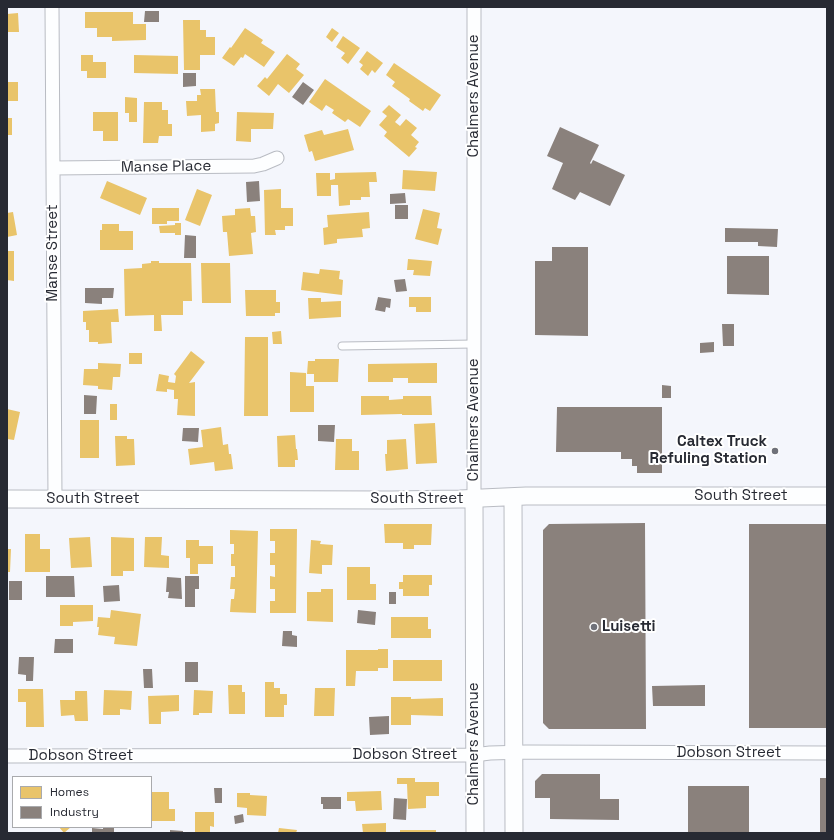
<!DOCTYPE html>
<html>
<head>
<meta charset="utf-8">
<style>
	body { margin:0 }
	#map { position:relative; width:834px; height:840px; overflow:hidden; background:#f4f6fc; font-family:"Space Grotesk",sans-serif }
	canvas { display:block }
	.frame { position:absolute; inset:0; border:8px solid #272a33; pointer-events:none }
	.legend { position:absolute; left:12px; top:776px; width:140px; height:52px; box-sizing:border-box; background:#fff; border:1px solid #a9aaad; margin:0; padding:5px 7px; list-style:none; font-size:12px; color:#272a33 }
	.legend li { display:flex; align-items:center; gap:8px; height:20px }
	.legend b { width:20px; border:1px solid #a9aaad }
</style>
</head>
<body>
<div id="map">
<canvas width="834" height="840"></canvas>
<div class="frame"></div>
<ul class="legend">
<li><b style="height:11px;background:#e9c46a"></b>Homes</li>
<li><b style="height:11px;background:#8a817c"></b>Industry</li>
</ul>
</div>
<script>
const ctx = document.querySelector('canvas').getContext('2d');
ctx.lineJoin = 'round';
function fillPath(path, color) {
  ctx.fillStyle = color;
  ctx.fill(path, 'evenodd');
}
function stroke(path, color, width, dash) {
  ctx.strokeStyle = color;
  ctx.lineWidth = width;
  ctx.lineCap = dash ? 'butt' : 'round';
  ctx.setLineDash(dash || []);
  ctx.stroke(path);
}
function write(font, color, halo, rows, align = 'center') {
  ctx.font = font + ' "Space Grotesk",sans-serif';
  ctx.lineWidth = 4;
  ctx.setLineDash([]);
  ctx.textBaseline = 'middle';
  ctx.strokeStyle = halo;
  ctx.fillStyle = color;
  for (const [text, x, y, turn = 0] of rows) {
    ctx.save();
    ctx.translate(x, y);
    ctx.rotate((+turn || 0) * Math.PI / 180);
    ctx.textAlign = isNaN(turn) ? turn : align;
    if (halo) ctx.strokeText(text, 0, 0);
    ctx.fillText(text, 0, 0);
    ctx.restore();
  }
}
const homes = new Path2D(`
	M85,12H133V24H146V40L112,41V37H97V28H85Z
	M18,13L19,32H7V14Z
	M183,20H200V30H206V37H215V55H200V70H184Z
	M245,28L263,40L261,43L275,52L264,67L245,54L243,58L241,57L234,66L222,58L230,47L231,48Z
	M332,28L339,33L332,42L326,37Z
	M343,36L360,48L348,64L341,58L345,53L336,47Z
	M367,51L383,63L375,73L372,70L368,76L360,69L363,65L359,62Z
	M287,54L300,64L296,69L304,75L289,93L278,84L269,96L257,86L265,77L267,79Z
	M81,55H93V62H106V78H87V71H81Z
	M134,55L178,56V74L134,73Z
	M394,63L441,95L430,111L425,108L423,111L409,101L410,99L392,86L395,82L386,75Z
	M325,79L371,111L360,127L348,119L345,122L332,113L334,110L326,105L322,111L309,102Z
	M7,82H18V101H7Z
	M200,89H215L216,112H219V123L215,124V131L201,132V115L187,116L186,101H197V95H201Z
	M125,97L137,98V122H129V113H125Z
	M144,102H162V110H168V124H172V136H159L158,143H143Z
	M389,105L401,115L395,122L400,126L406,119L417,128L411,135L419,142L415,147L417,148L409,157L384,136L387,132L379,125L387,116L382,112Z
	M93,112H118V141H103V131H93Z
	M237,112L274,113L273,129H251V142L236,141Z
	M7,118H12V135H7Z
	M348,129L354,150L315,161L312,151L309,152L304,135L322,130L324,135Z
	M403,170L437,172L435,191L402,189Z
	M376,172L377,182H369L370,197H361V200H350V205L339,206L338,185H331V196H317L316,173H330V180L335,179V173Z
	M107,181L147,198L140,215L100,198Z
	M197,189L212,195L200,226L185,220Z
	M281,189V208H293V226H285V230H275L276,235H265L264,190Z
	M152,208H179V221H167V224H152Z
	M250,208L251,216H255L256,232L251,233L253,254L229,256L227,232H223L222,216L235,215V209Z
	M423,209L440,213L437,228L442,229L438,245L415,239Z
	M13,212L17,235L7,237V213Z
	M369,212L370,228L362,229L363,237L337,239V243L324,245L323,228L328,227L327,215Z
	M175,223H181V235H175V233H160L159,226L175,225Z
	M102,224H119V231H133V250H100V230H102Z
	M7,251H14V281L7,280Z
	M408,259L432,261L430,276L413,275L414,270H407Z
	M151,261H159V263H191L192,301H183V315H161L162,331H154V315L125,316L124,269L142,268V264L151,263Z
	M201,263H230L231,303H202Z
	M320,269L340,271L339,279L343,280L342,295L301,290L303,272L319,274Z
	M245,290H276V302H280V313H275V316H246Z
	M409,297H431V312H416V307H409Z
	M308,298H321V302L341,301V317L309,319Z
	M118,309L119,322H111L112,343L98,344V342H89V330H86V322H83V311Z
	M281,331L282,344H273L272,332Z
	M245,337H268V416H244Z
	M191,351L205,362L189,383L195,382V416L177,415L178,399H174V390L167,389V392L156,391L159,374L169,376L168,382L175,383L176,376L174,374Z
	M129,353H142V364H129Z
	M315,359H339L338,382H314V374H307L308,361H315Z
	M98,363L121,364L120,377H113L112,390L98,389V386L83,385L84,369H98Z
	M437,363V383H408V378H393V382H368V364Z
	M290,372L306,373V386H314V412H290Z
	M361,396H389V400L403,399V396H431L432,415H402V414L361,415Z
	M110,404H117V420H110Z
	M7,409L20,412L14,440L7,439Z
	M80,420H99V458H80Z
	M435,423L437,463L416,464L414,424Z
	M221,427L223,445L228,444L229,454H231L233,469L215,471L214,462L190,465L188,449L203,447L201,430Z
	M295,435L296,449H297L298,460H295V467H278L277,436Z
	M115,436H127V439H134L135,465L116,466Z
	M336,439H352V451H359V470H335Z
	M406,439L408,469L386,471L385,454H387V440Z
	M384,524H432L431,545H414V549H403V543H385Z
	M270,529H297L296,613H270V601H275V589H270V576L275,577V565H270V553H275V541H270Z
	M230,530L258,531L256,613L230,612L231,599H234L235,589H230L231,577H235V566H231V554H234V544H230Z
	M25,534H40V549H50V572H25Z
	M90,537L92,567L71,568L69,538Z
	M111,537L134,538V571H123V576H111Z
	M145,537H162L161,555L169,556V568L144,567Z
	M186,540H199V546H213V564H198V574H190V558H186Z
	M311,540L321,541L320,544L333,545L332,565H322V574L309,573Z
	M7,549H11L10,572H7Z
	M347,567H370V584H376V600H347Z
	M403,575H432V585H429V596H403V589H399V582H403Z
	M321,589H333V622L307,621V592H321Z
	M60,605H93V621L73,622V626H60Z
	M111,610L141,614L137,646L114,644L115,637L98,635L99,627H97L98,617L110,618Z
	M391,617H428V629H431V638H391Z
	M378,649H388V668H378V671H356L355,686H346V650H378Z
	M393,660H442V681H393Z
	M265,682H274V688H280V694H287V705H284V717H265Z
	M228,685H242V692H245V714H229Z
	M315,688H335L334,716H314Z
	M18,689H43L44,727H26V702H18Z
	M104,690L132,691L131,710L120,709V715H103Z
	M194,690L213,691L212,713H199V715H193Z
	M75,691H87L88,721H75L74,715L61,716L60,700H75Z
	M179,695V711L161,712V724H149L148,696Z
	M391,697H411V699L443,698V716L411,715V725H391Z
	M397,778H415V782H439V796H426V808L408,809L407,784H397Z
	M381,791L382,810L356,811L355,801H347V792Z
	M152,792H169V809H175V821H152Z
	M237,793H250V795L267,796L266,816L247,815V808L237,807Z
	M195,812H214V827L210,826V833H195Z
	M386,823V833H363L362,824Z
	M59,827H71L64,833Z
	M279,828L297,830L296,833H278Z
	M400,830H436V833H400Z`);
const industry = new Path2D(`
	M145,11H159V22H144Z
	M183,73H196V86L183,87Z
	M303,82L314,90L303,105L292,97Z
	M560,127L599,145L590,163L591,164L593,160L625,175L610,206L580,192L575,200L552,189L563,163L547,156Z
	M259,181L260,201L247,202L246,182Z
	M405,193L406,203L390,204V194Z
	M395,205H408V219H395Z
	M725,228L778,229L777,247L758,246V242H725Z
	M185,235L196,236V258H184Z
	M552,247H588V336L535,335V261H552Z
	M727,256H769V295L727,294Z
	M405,279L407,291L396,292L394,280Z
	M85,288H114L113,298H102V304L85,303Z
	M378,297L391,299L390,308L386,307L385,312L375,310Z
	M722,324H734V346H723Z
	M714,342V352L700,353V343Z
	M662,385L671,386V398H662Z
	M84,395L97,396L96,414H84Z
	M557,407H662V473H637V466H632V459H621V452H556Z
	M318,425H335L334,442L318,441Z
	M183,428H199L198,442L182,441Z
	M645,523L646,729H549L543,723V530L549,524Z
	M749,524H827V728H749Z
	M46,576H74L75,597H46Z
	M185,576H199V589H195V607H185Z
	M167,577L181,578L182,599L168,598L169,592H166Z
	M9,581H22V600H9Z
	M119,585L120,601L104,602L103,586Z
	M389,592H396V604H389Z
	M358,610L376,612L375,625L357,623Z
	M283,631H292V635L297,636V647L282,646Z
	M55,639H73V653H54Z
	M19,657H34L33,681H26V675L18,674Z
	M185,662H198V682H185Z
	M143,669H152L153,688H144Z
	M705,685V706H653L652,686Z
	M389,716V734L370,735L369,717Z
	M542,774H600V799H619V820L550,819V798H535V781Z
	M820,778H827V833H820Z
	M688,786H749V833H688Z
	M214,788H222V803H215Z
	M321,797H341V809H323V804H321Z
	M394,798L407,799L406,820L393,819Z
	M243,814L244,822L235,824L234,816Z
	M103,827H114V833H92V828L103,829Z
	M170,830L183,831V833H170Z`);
const service = new Path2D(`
	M342,346L474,344`);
const minor = new Path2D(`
	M52,7L55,499
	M53,168L254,166L263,164L277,158
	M474,499V7
	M7,756L474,755L490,753L526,752L827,753`);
const tertiary = new Path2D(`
	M513,497L514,833
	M7,499L391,500L460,499L526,496H827
	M474,499L475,833`);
const markers = [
	[775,451,4,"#6f7179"],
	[594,627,4,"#6f7179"]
];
const streetNames = [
	["Chalmers Avenue",474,96,-90],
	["Manse Place",166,167,-1],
	["Manse Street",53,253,-90],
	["Chalmers Avenue",474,420,-90],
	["South Street",741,496],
	["South Street",93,499],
	["South Street",417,499],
	["Chalmers Avenue",474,744,-90],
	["Dobson Street",729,753],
	["Dobson Street",405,755],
	["Dobson Street",81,756]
];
const poiNames = [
	["Caltex Truck",767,442],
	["Refuling Station",767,459],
	["Luisetti",602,627,"left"]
];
fillPath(homes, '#e9c46a');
fillPath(industry, '#8a817c');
stroke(service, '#b9bcc3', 9);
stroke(minor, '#b9bcc3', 15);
stroke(tertiary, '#b9bcc3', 19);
stroke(service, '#fdfeff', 7);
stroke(minor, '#fdfeff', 13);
stroke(tertiary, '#fdfeff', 17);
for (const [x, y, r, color] of markers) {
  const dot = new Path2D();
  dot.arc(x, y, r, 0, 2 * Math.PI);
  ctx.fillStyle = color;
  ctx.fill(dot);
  stroke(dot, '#fff', 1.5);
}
write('15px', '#272a33', '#fff', streetNames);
write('bold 15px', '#272a33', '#fff', poiNames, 'right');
</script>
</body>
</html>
